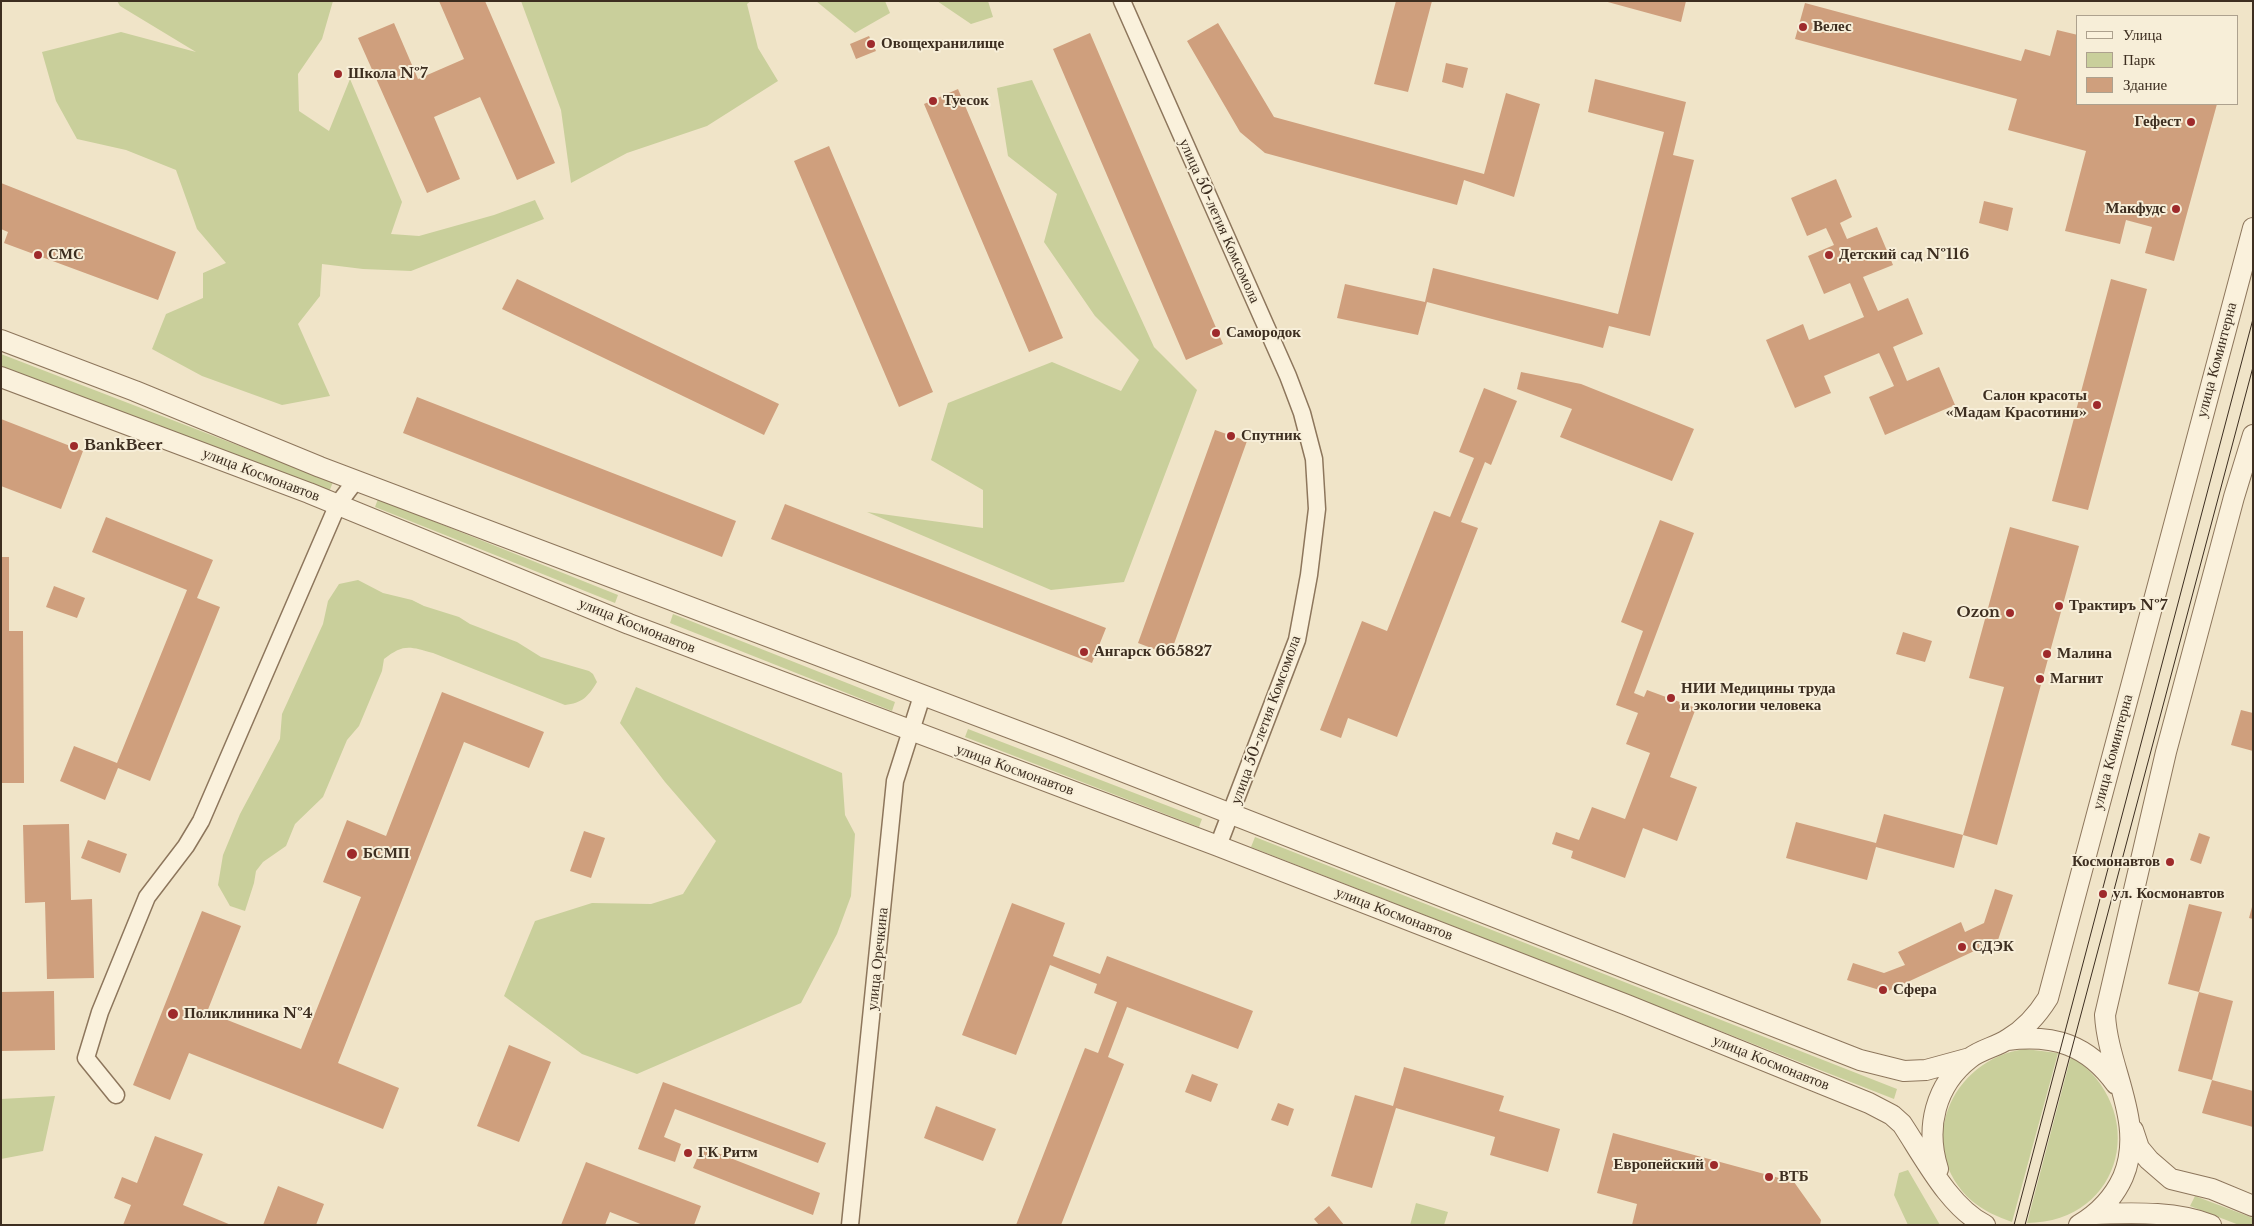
<!DOCTYPE html>
<html>
<head>
<meta charset="utf-8">
<style>
	body { margin:0 }
	#map { position:relative; width:2254px; height:1226px; overflow:hidden; background:#f0e4c8; font-family:"Libre Baskerville",serif }
	canvas { display:block }
	.frame { position:absolute; inset:0; border:2px solid #3d2e20; pointer-events:none }
	.legend { position:absolute; left:2076px; top:15px; width:162px; height:90px; box-sizing:border-box; background:#f7eed8; border:1px solid #ada18e; margin:0; padding:6px 9px; list-style:none; font-size:15px; color:#3d2e20 }
	.legend li { display:flex; align-items:center; gap:10px; height:25px }
	.legend b { width:25px; border:1px solid #ada18e }
</style>
</head>
<body>
<div id="map">
<canvas width="2254" height="1226"></canvas>
<div class="frame"></div>
<ul class="legend">
<li><b style="height:6px;background:#faf1dc"></b>Улица</li>
<li><b style="height:14px;background:#c9cf9b"></b>Парк</li>
<li><b style="height:14px;background:#cf9f7d"></b>Здание</li>
</ul>
</div>
<script>
const ctx = document.querySelector('canvas').getContext('2d');
ctx.lineJoin = 'round';
function fillPath(path, color) {
  ctx.fillStyle = color;
  ctx.fill(path, 'evenodd');
}
function stroke(path, color, width, dash) {
  ctx.strokeStyle = color;
  ctx.lineWidth = width;
  ctx.lineCap = dash ? 'butt' : 'round';
  ctx.setLineDash(dash || []);
  ctx.stroke(path);
}
function write(font, color, halo, rows, align = 'center') {
  ctx.font = font + ' "Libre Baskerville",serif';
  ctx.lineWidth = 4;
  ctx.setLineDash([]);
  ctx.textBaseline = 'middle';
  ctx.strokeStyle = halo;
  ctx.fillStyle = color;
  for (const [text, x, y, turn = 0] of rows) {
    ctx.save();
    ctx.translate(x, y);
    ctx.rotate((+turn || 0) * Math.PI / 180);
    ctx.textAlign = isNaN(turn) ? turn : align;
    if (halo) ctx.strokeText(text, 0, 0);
    ctx.fillText(text, 0, 0);
    ctx.restore();
  }
}
const green = new Path2D(`
	M117,1H333L322,39L298,74L299,111L329,131L350,79L402,202L391,234L419,236L494,215L535,200L544,219L411,271L363,269L322,264L320,296L298,324L330,396L282,405L202,376L152,349L166,314L203,298V273L226,263L197,229L176,170L126,150L77,139L56,101L42,52L121,32L196,52L120,6Z
	M521,1H751L747,4L758,48L778,81L707,126L627,153L571,183L561,110Z
	M816,1H885L890,13L855,33Z
	M937,1H988L993,17L971,24Z
	M1032,80L1154,347L1197,390L1124,582L1051,590L867,512L983,528V490L931,460L948,403L1052,362L1121,391L1139,360L1095,316L1044,242L1057,194L1008,156L997,88Z
	M1,354L333,482L329,492L1,366Z
	M378,499L618,595L615,603L375,507Z
	M358,580L383,593L412,600L424,606L459,617L470,624L517,642L541,657L589,671L593,674L597,682C588,697 582,703 565,705L433,653C409,646 403,644 384,659L382,671L359,726L347,740L323,797L295,824L286,846L263,862L256,871L254,883L245,911L230,906L218,885L223,855L240,814L280,739L282,714L323,624L328,601L339,584Z
	M673,614L895,702L892,711L670,623Z
	M636,687L842,773L845,815L855,834L851,896L837,934L801,1003L637,1074L582,1054L504,996L535,921L592,903L651,904L683,894L716,841L665,782L620,723Z
	M968,729L1202,819L1199,827L965,737Z
	M1255,837L1897,1089L1894,1099L1251,847Z
	M2025,1049L2058,1053L2012,1222C1998,1217 1984,1211 1972,1201C1913,1148 1950,1059 2025,1049Z
	M2071,1056C2150,1108 2125,1222 2027,1223Z
	M55,1096L43,1151L1,1159V1099Z
	M1908,1170L1940,1225H1908L1894,1195L1899,1173Z
	M2195,1196L2253,1218V1225H2239L2190,1206Z
	M1416,1203L1448,1212L1444,1225H1410Z`);
const building = new Path2D(`
	M439,1H485L555,163L517,180L480,97L434,117L460,179L427,193L358,38L394,23L418,79L464,59Z
	M1396,1H1432L1408,92L1374,84Z
	M1604,1H1686L1681,22Z
	M1805,3L2021,61L2025,49L2050,56L2057,30L2078,35V104H2217L2174,261L2145,253L2152,227L2126,220L2120,244L2065,231L2086,151L2008,130L2017,99L1795,39Z
	M1218,23L1274,117L1484,174L1506,93L1540,104L1514,197L1464,180L1457,205L1265,153L1240,132L1187,41Z
	M1090,33L1223,344L1186,360L1053,49Z
	M869,36L876,51L856,59L850,44Z
	M1446,63L1468,68L1463,88L1442,82Z
	M1595,79L1686,102L1673,155L1694,160L1650,336L1609,326L1603,348L1427,302L1418,335L1337,318L1345,284L1425,302L1433,268L1618,314L1664,132L1588,112Z
	M958,89L1063,338L1029,352L924,104Z
	M829,146L933,392L899,407L794,161Z
	M1836,179L1852,217L1840,223L1847,239L1877,227L1893,265L1863,277L1878,311L1908,298L1923,334L1893,347L1907,381L1939,367L1955,405L1885,435L1869,397L1894,386L1879,353L1824,376L1831,393L1795,408L1766,340L1803,324L1809,340L1864,317L1850,283L1824,294L1808,256L1834,245L1826,228L1807,236L1791,198Z
	M1,183L176,252L158,300L4,243L8,232L1,229Z
	M1984,201L2013,208L2008,231L1979,223Z
	M517,279L779,404L764,435L502,309Z
	M2111,279L2147,289L2088,510L2052,501Z
	M1521,372L1581,384L1694,429L1672,481L1560,437L1572,409L1517,389Z
	M1484,388L1517,401L1491,465L1485,462L1461,522L1478,528L1397,737L1348,718L1341,738L1320,730L1362,621L1387,631L1434,511L1450,517L1474,458L1459,452Z
	M417,397L736,521L722,557L403,433Z
	M1,419L83,451L61,509L1,486Z
	M1215,430L1247,441L1170,655L1138,643Z
	M785,504L1106,628L1092,663L771,539Z
	M106,517L213,560L197,598L220,607L150,781L118,768L105,800L60,781L74,746L117,763L187,590L92,552Z
	M1660,520L1694,533L1634,693L1644,697L1647,690L1696,708L1670,777L1697,787L1677,841L1643,828L1625,878L1571,858L1573,851L1552,844L1556,832L1579,840L1592,807L1625,819L1650,753L1626,744L1638,713L1616,705L1643,631L1621,622Z
	M2010,527L2079,546L1997,845L1963,835L2004,687L1969,678Z
	M1,557H9V631H23L24,783H1Z
	M54,586L85,598L77,618L46,607Z
	M1903,632L1932,641L1925,662L1896,654Z
	M442,692L544,732L529,768L464,742L338,1063L399,1088L383,1129L189,1053L170,1100L133,1085L202,911L241,926L207,1012L301,1049L361,897L323,882L347,820L386,836Z
	M2241,710L2253,713V751L2231,745Z
	M1884,814L1963,835L1954,868L1876,847L1867,880L1786,858L1796,822L1876,843Z
	M69,824L71,900L92,899L94,978L47,979L45,902L25,903L23,825Z
	M584,831L605,838L591,878L570,871Z
	M2199,833L2210,837L2201,864L2190,860Z
	M88,840L127,854L120,873L81,858Z
	M1995,889L2013,895L1998,940L1886,992L1847,980L1853,963L1884,973L1905,965L1898,952L1961,922L1965,932L1984,923Z
	M1012,903L1065,923L1053,956L1100,974L1107,956L1253,1011L1238,1049L1127,1007L1108,1057L1124,1064L1061,1225H1016L1085,1048L1098,1053L1117,1002L1094,993L1097,984L1050,965L1016,1055L962,1035Z
	M2189,904L2222,912L2199,992L2168,984Z
	M2252,907H2253V919L2249,918Z
	M54,991L55,1050L1,1051V992Z
	M2199,992L2233,1001L2212,1080L2253,1091V1127L2202,1113L2212,1080L2178,1071Z
	M509,1045L551,1062L519,1142L477,1126Z
	M1404,1067L1504,1096L1499,1111L1560,1129L1548,1172L1490,1155L1495,1137L1396,1108L1372,1188L1331,1176L1355,1095L1393,1106Z
	M1192,1074L1218,1084L1211,1102L1185,1092Z
	M663,1082L826,1143L818,1163L675,1109L664,1137L681,1144L675,1162L638,1149Z
	M1278,1103L1294,1109L1288,1126L1271,1120Z
	M936,1106L996,1129L983,1161L924,1138Z
	M1613,1133L1794,1182L1821,1220L1820,1225H1632L1637,1204L1597,1193Z
	M155,1136L203,1154L183,1205L231,1225H123L131,1205L114,1198L122,1177L137,1183Z
	M702,1147L820,1193L813,1215L693,1168Z
	M586,1162L701,1206L694,1225H643L610,1212L605,1225H561Z
	M278,1186L324,1204L316,1225H263Z
	M1329,1206L1344,1225H1319L1314,1219Z`);
const minor = new Path2D(`
	M1122,1L1288,376L1302,413L1314,459L1317,509L1309,575L1297,640L1218,846
	M116,1095L86,1058L100,1012L147,897L186,846L201,821L338,504L356,480
	M850,1225L895,781L922,696`);
const tertiary = new Path2D(`
	M1,340L135,391L320,467L1060,747L1860,1060L1904,1071L1926,1070L1970,1058
	M1,377L309,493L629,624L1218,846L1627,1005L1869,1103L1892,1115L1902,1124C1924,1157 1949,1207 1985,1225
	M2007,1040C2054,1034 2088,1045 2116,1084
	M2133,1130L2139,1148L2149,1160L2171,1179L2212,1189L2253,1206
	M1938,1169C1925,1128 1935,1085 1970,1058C1982,1049 1996,1047 2008,1039C2025,1029 2038,1014 2048,998L2253,228
	M2096,1214C2133,1213 2176,1211 2211,1225
	M2079,1225C2099,1213 2114,1197 2123,1177C2146,1123 2108,1070 2105,1015L2166,752L2234,497L2253,435`);
const tram = new Path2D(`
	M2014,1225L2253,319
	M2025,1225L2253,367`);
const markers = [
	[1803,27,5,"#9e2a2b"],
	[871,44,5,"#9e2a2b"],
	[338,74,5,"#9e2a2b"],
	[933,101,5,"#9e2a2b"],
	[2191,122,5,"#9e2a2b"],
	[2176,209,5,"#9e2a2b"],
	[38,255,5,"#9e2a2b"],
	[1829,255,5,"#9e2a2b"],
	[1216,333,5,"#9e2a2b"],
	[2097,405,5,"#9e2a2b"],
	[1231,436,5,"#9e2a2b"],
	[74,446,5,"#9e2a2b"],
	[2059,606,5,"#9e2a2b"],
	[2010,613,5,"#9e2a2b"],
	[1084,652,5,"#9e2a2b"],
	[2047,654,5,"#9e2a2b"],
	[2040,679,5,"#9e2a2b"],
	[1671,698,5,"#9e2a2b"],
	[352,854,6,"#9e2a2b"],
	[2170,862,5,"#9e2a2b"],
	[2103,894,5,"#9e2a2b"],
	[1962,947,5,"#9e2a2b"],
	[1883,990,5,"#9e2a2b"],
	[173,1014,6,"#9e2a2b"],
	[688,1153,5,"#9e2a2b"],
	[1714,1165,5,"#9e2a2b"],
	[1769,1177,5,"#9e2a2b"]
];
const poiNames = [
	["Велес",1813,27],
	["Овощехранилище",881,44],
	["Школа №7",348,74],
	["Туесок",943,101],
	["Гефест",2181,122,"right"],
	["Макфудс",2166,209,"right"],
	["СМС",48,255],
	["Детский сад №116",1839,255],
	["Самородок",1226,333],
	["Салон красоты",2087,396,"right"],
	["«Мадам Красотини»",2087,413,"right"],
	["Спутник",1241,436],
	["BankBeer",84,446],
	["Трактиръ №7",2069,606],
	["Ozon",2000,613,"right"],
	["Ангарск 665827",1094,652],
	["Малина",2057,654],
	["Магнит",2050,679],
	["НИИ Медицины труда",1681,689],
	["и экологии человека",1681,706],
	["БСМП",363,854],
	["Космонавтов",2160,862,"right"],
	["ул. Космонавтов",2113,894],
	["СДЭК",1972,947],
	["Сфера",1893,990],
	["Поликлиника №4",184,1014],
	["ГК Ритм",698,1153],
	["Европейский",1704,1165,"right"],
	["ВТБ",1779,1177]
];
const streetNames = [
	["улица 50-летия Комсомола",1219,221,66],
	["улица Коминтерна",2217,360,-75],
	["улица Космонавтов",261,475,21],
	["улица Космонавтов",637,626,22],
	["улица 50-летия Комсомола",1266,720,-70],
	["улица Коминтерна",2113,752,-75],
	["улица Космонавтов",1015,770,20],
	["улица Космонавтов",1394,914,21],
	["улица Оречкина",878,959,-84],
	["улица Космонавтов",1771,1063,22]
];
fillPath(green, '#c9cf9b');
fillPath(building, '#cf9f7d');
stroke(minor, '#8d765c', 19);
stroke(tertiary, '#8d765c', 22);
stroke(minor, '#faf1dc', 16);
stroke(tertiary, '#faf1dc', 20);
stroke(tram, '#3d2e20', 1);
for (const [x, y, r, color] of markers) {
  const dot = new Path2D();
  dot.arc(x, y, r, 0, 2 * Math.PI);
  ctx.fillStyle = color;
  ctx.fill(dot);
  stroke(dot, '#f7eed8', 2);
}
write('bold 15px', '#3d2e20', '#f7eed8', poiNames, 'left');
write('15px', '#3d2e20', '#f7eed8', streetNames);
</script>
</body>
</html>
